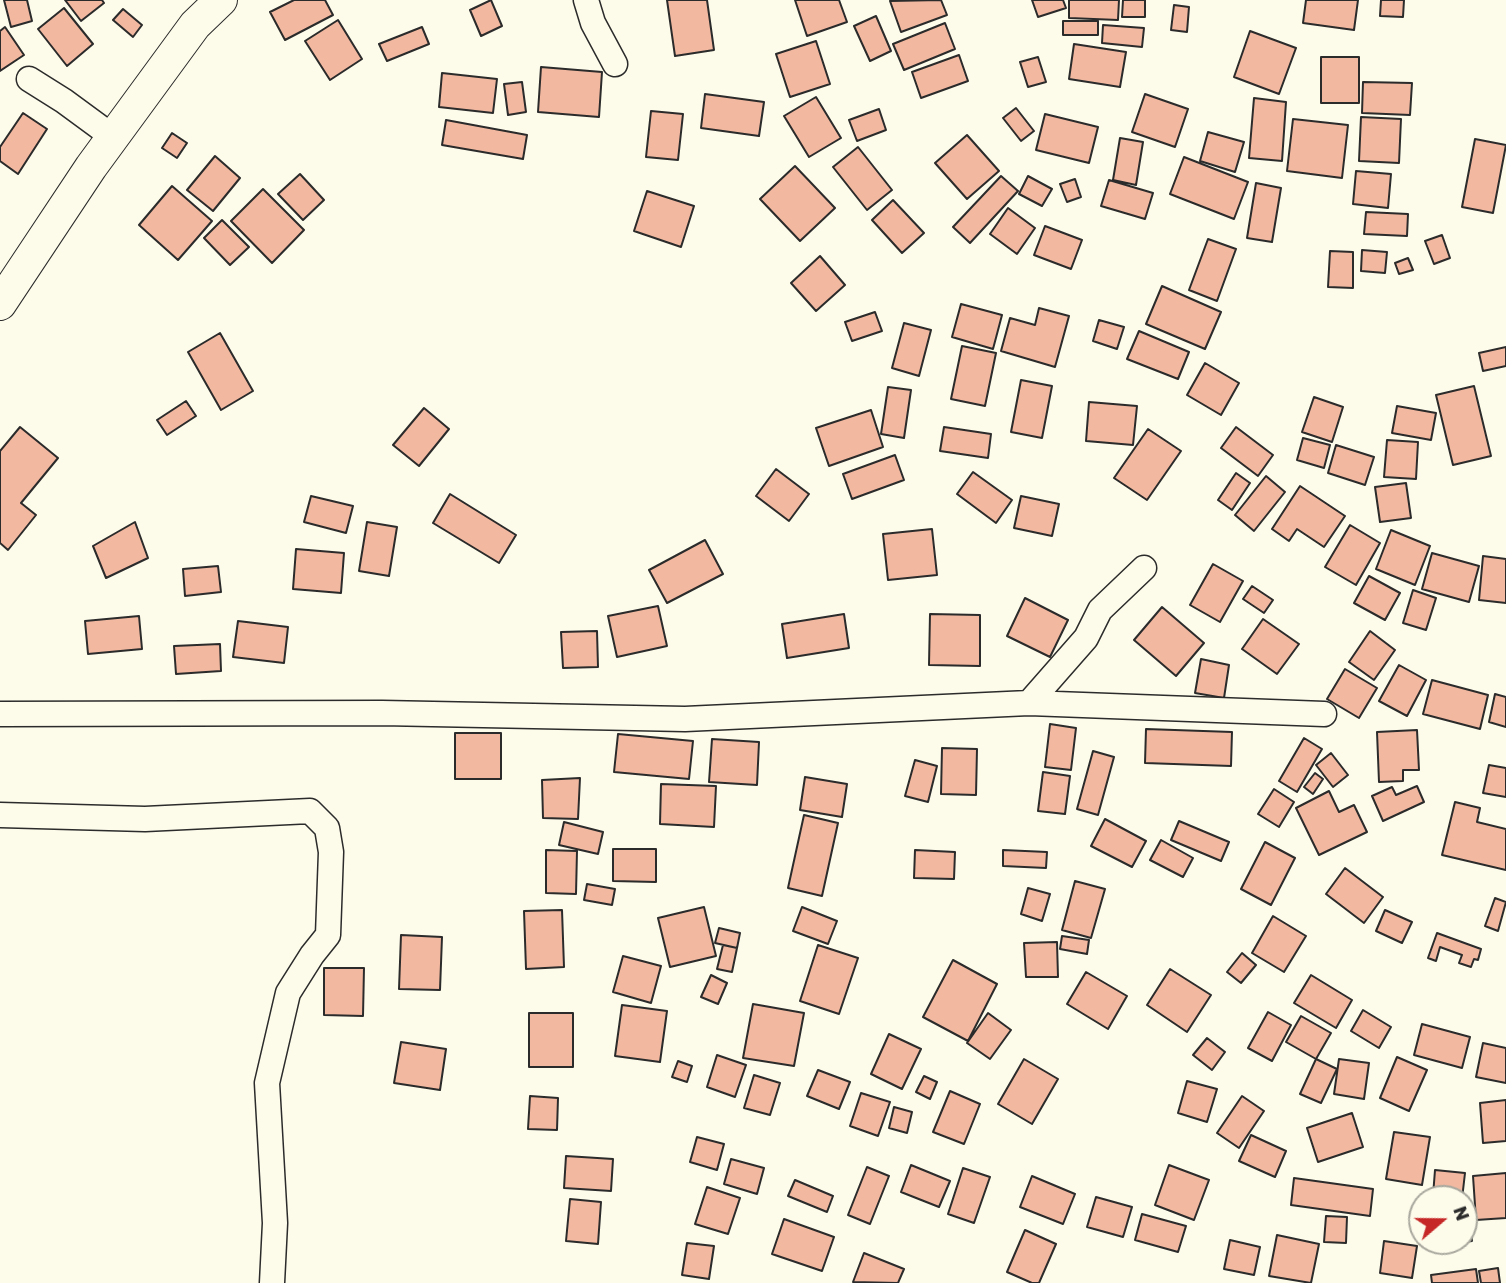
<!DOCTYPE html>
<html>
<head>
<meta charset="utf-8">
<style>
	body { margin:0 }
	#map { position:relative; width:1506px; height:1283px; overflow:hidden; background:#fdfbea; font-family:Rubik,sans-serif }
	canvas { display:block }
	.north { position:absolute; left:1408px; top:1185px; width:70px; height:70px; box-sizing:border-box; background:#fdfbea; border:2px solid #a9a89e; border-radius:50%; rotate:70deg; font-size:19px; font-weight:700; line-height:28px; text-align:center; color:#2b2b2b }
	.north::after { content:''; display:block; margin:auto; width:24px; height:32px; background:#c62828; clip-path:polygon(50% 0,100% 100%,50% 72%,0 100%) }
</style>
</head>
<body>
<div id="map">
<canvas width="1506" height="1283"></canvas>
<div class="north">N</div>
</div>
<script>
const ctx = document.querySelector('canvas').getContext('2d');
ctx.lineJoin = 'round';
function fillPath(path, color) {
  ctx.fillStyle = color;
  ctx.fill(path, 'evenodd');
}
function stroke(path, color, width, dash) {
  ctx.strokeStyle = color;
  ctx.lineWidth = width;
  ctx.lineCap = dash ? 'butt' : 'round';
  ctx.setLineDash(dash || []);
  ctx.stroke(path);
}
const building = new Path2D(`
	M4,0H27L32,21L11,27Z
	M65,0H102L104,3L81,21Z
	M294,0H325L333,15L285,40L270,12Z
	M491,0L502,26L481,36L470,10Z
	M667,0H707L714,50L675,56Z
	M795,0H839L847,22L807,36Z
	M941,0L947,15L901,32L890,1Z
	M1032,0H1063L1066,8L1038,17Z
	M1069,0H1119L1118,20L1069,18Z
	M1123,0H1145V17H1122Z
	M1306,0H1358L1354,30L1303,23Z
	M1381,0H1404L1403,17L1380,16Z
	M1174,5L1189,7L1187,32L1171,30Z
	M64,8L93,44L67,66L38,29Z
	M123,9L142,25L133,37L113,20Z
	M876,16L891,51L870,61L854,26Z
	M338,20L362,59L330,80L305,41Z
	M1063,21H1098V35H1063Z
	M945,23L955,49L904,70L893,44Z
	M1103,25L1144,28L1142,47L1102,43Z
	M5,27L24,55L0,71V31Z
	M422,27L429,44L387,61L379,44Z
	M1250,31L1296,48L1279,94L1234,77Z
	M816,41L830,84L790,97L776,54Z
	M1074,44L1126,52L1120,87L1069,79Z
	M959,55L968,81L921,98L912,72Z
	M1038,57L1046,82L1028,87L1020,62Z
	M1321,57H1359V103H1321Z
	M541,67L602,72L599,117L538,112Z
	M442,73L497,79L493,113L439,107Z
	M522,82L526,112L508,115L504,84Z
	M1363,82L1412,83L1410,115L1362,113Z
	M705,94L764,102L759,136L701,128Z
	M1145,94L1188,109L1175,147L1132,132Z
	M816,97L841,138L809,157L784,116Z
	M1254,98L1286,102L1282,161L1249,158Z
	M1016,108L1034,131L1021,141L1003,118Z
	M879,109L886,130L857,141L849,120Z
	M651,111L683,114L678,160L646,157Z
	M23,113L47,129L18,174L0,161V147Z
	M1045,114L1098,127L1089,163L1036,150Z
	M1361,117L1401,119L1399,163L1359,161Z
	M1293,119L1348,125L1342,178L1287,171Z
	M446,120L527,135L523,159L442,145Z
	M1208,132L1244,142L1235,172L1200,161Z
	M172,133L187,143L177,158L162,148Z
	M967,135L999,171L967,199L935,163Z
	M1120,138L1143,142L1136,185L1113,180Z
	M1475,139L1506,145L1493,213L1462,207Z
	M858,147L892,190L867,210L833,167Z
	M215,156L240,178L213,211L187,190Z
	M1184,157L1248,182L1234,219L1170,194Z
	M795,166L835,208L800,241L760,199Z
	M1356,171L1391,174L1388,208L1353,204Z
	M300,174L324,200L303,220L278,194Z
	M1001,176L1018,191L970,243L953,227Z
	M1028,176L1052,189L1042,206L1019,194Z
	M1075,179L1081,197L1067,202L1060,184Z
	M1109,180L1153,193L1145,219L1101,206Z
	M1256,183L1281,188L1272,242L1247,238Z
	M172,186L212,221L178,260L139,225Z
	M263,189L304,230L272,263L231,221Z
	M647,191L694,206L681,247L634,231Z
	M893,200L924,233L902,253L872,220Z
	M1008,208L1035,228L1017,254L990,234Z
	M1366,212L1408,214L1407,236L1364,234Z
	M222,220L249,247L230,265L204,238Z
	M1045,226L1082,240L1071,269L1034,255Z
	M1442,235L1450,258L1434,264L1425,241Z
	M1208,239L1236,249L1217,301L1189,290Z
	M1362,250L1387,252L1385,273L1361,271Z
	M1330,251L1353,252V288L1328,287Z
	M820,256L845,285L816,311L791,283Z
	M1408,258L1413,270L1399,274L1395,263Z
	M1162,286L1221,312L1205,349L1146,324Z
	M961,304L1002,315L993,349L952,337Z
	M1039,308L1069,316L1055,367L1001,351L1010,318L1035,325Z
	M875,312L882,331L852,341L845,322Z
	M1099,320L1124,327L1117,349L1093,341Z
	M904,323L931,330L919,376L892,368Z
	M1139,331L1189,352L1178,379L1127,359Z
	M220,333L253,391L221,410L188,352Z
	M962,346L996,353L985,406L951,399Z
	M1506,347V366L1483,371L1479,353Z
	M1205,363L1239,383L1221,415L1187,395Z
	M1021,380L1052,386L1042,438L1011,432Z
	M1474,386L1491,456L1453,465L1436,395Z
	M888,387L911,390L904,438L881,434Z
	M1314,397L1343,407L1332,442L1302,432Z
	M186,401L196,416L167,435L157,420Z
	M1089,402L1137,406L1133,445L1086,441Z
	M1397,406L1436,413L1431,440L1392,433Z
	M424,408L449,429L419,466L393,445Z
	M871,410L883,447L829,466L816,428Z
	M20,427L58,458L21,503L36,515L8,550L0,543V451Z
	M944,427L991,434L988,458L940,451Z
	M1236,427L1273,455L1258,476L1221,448Z
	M1148,429L1181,451L1147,500L1114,478Z
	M1303,438L1330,445L1324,468L1297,460Z
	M1387,440L1418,442L1416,479L1384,477Z
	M1336,445L1374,457L1365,485L1328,473Z
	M895,455L904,480L852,499L843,474Z
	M776,469L809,494L789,521L756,496Z
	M973,472L1012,500L996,523L957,494Z
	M1236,473L1250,483L1232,510L1218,500Z
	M1266,476L1285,492L1254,531L1235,515Z
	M1406,483L1411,518L1380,522L1375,487Z
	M1300,486L1345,516L1324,547L1297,529L1289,541L1272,529Z
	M450,494L516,535L499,563L433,523Z
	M311,496L353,506L346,533L304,522Z
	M1021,496L1059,504L1052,536L1014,528Z
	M135,522L148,558L106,578L93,546Z
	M367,522L397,527L389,576L359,571Z
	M1350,525L1380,543L1356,585L1325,567Z
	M932,529L937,575L888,580L883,534Z
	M1391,530L1430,546L1415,585L1376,569Z
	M705,540L723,574L667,603L649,570Z
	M296,549L344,553L341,593L293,589Z
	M1432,553L1479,566L1469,602L1422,589Z
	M1483,556L1506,559V603L1479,600Z
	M1213,564L1243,581L1220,622L1190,605Z
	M218,566L221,592L185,596L183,569Z
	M1369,576L1400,593L1385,620L1354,603Z
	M1252,586L1273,600L1264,613L1243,599Z
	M1413,590L1436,598L1426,630L1403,623Z
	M1025,598L1068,620L1050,657L1007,636Z
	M658,606L667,646L617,657L608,616Z
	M1162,607L1204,643L1176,676L1134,640Z
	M844,614L849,648L787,658L782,624Z
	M930,614L980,615V666L929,665Z
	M139,616L142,649L88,654L85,621Z
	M1263,619L1299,644L1277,674L1242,649Z
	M238,621L288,627L284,663L233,657Z
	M597,631L598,667L563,668L561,632Z
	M1370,631L1395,650L1374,680L1349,662Z
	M220,644L221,671L176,674L174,646Z
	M1201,659L1229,665L1224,698L1195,693Z
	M1399,665L1426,680L1407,716L1379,701Z
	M1345,669L1377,688L1359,718L1327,699Z
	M1432,680L1488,695L1480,729L1423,714Z
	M1495,694L1506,697V727L1489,722Z
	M1050,724L1076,728L1071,770L1045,767Z
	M1146,729L1232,732L1231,766L1145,763Z
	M1417,730L1419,770H1403V781L1379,782L1377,732Z
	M455,733H501V779H455Z
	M618,734L693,741L689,779L614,772Z
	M1304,738L1322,749L1297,792L1279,781Z
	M712,739L759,742L757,785L709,782Z
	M942,748L977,749L976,795L941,794Z
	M1093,751L1114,757L1098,815L1077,809Z
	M1331,753L1348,775L1333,787L1316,765Z
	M915,760L937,766L928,802L905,796Z
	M1489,765L1506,768V797L1483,793Z
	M1043,772L1070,776L1065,814L1038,811Z
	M1315,773L1323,779L1313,794L1304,787Z
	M805,777L847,784L842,817L800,810Z
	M580,778L578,819L543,818L542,780Z
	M661,784L716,786L714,827L660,824Z
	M1417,786L1424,802L1383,821L1372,796L1392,787L1396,795Z
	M1274,789L1294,802L1279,827L1258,814Z
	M1329,791L1339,812L1354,805L1367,832L1319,855L1296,808Z
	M1455,802L1480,808L1477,822L1506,829V870L1442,855Z
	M804,815L838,823L822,896L788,888Z
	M1105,819L1146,841L1132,867L1091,846Z
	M1179,821L1229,842L1221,861L1171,840Z
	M564,822L603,832L598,854L559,845Z
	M1161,840L1193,858L1183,877L1150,860Z
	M1265,842L1295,858L1271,905L1241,889Z
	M613,849H656V882L613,881Z
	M546,850L577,851L576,894L546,893Z
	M915,850L955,852L954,879L914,878Z
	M1003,850L1047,852L1046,868L1003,866Z
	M1345,868L1383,897L1364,923L1326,894Z
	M1075,881L1105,889L1091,938L1062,930Z
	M587,884L615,889L612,905L584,900Z
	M1028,888L1050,894L1042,921L1021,914Z
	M1495,898L1506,902L1498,931L1485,926Z
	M704,907L716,956L670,967L658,918Z
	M802,907L837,921L828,944L793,931Z
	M562,910L564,967L526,969L524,911Z
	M1385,910L1412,922L1402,943L1376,931Z
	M1273,916L1306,936L1284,972L1252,953Z
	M719,928L740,933L737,948L715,943Z
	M1437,933L1481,949L1478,960L1474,959L1471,967L1459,963L1462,955L1440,947L1436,961L1428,958Z
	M401,935L442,937L440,990L399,989Z
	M1062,936L1089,940L1087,954L1060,949Z
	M1057,942L1058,977H1026L1024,943Z
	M723,945L737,948L732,972L717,969Z
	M818,945L858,958L839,1014L800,1001Z
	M1242,953L1256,965L1241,983L1227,972Z
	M623,956L661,966L651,1003L613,992Z
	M953,960L997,984L968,1041L923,1017Z
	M324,968H364L363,1016L324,1015Z
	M1170,969L1211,995L1187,1032L1147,1005Z
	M1086,972L1127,996L1108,1029L1067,1004Z
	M711,975L727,983L718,1004L701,997Z
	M1311,975L1352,1000L1336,1028L1294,1003Z
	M753,1004L804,1013L794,1066L743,1058Z
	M622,1005L667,1011L660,1062L615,1056Z
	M1363,1010L1391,1027L1379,1048L1351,1031Z
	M1268,1012L1291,1025L1272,1061L1248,1048Z
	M529,1013H573V1067H529Z
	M988,1013L1011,1030L990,1059L967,1043Z
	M1301,1016L1331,1033L1316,1059L1286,1042Z
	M1422,1024L1470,1037L1462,1068L1414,1055Z
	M889,1034L921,1049L902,1089L871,1074Z
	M1207,1038L1225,1052L1212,1070L1193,1055Z
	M401,1042L446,1049L440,1090L394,1083Z
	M1483,1043L1506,1048V1083L1476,1077Z
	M717,1055L746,1065L735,1097L707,1087Z
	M1397,1057L1427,1070L1409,1111L1380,1098Z
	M1024,1059L1058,1079L1032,1124L998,1104Z
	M1316,1059L1337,1069L1321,1103L1300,1094Z
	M1339,1059L1369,1063L1364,1099L1334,1094Z
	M678,1061L692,1066L687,1082L672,1077Z
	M818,1070L850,1082L839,1109L807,1096Z
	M754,1075L780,1083L770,1115L744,1108Z
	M924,1076L937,1082L930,1099L916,1092Z
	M1187,1081L1217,1089L1207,1122L1178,1113Z
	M950,1091L980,1104L964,1144L933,1132Z
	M861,1093L890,1102L878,1136L850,1126Z
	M530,1096L558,1098L557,1130L528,1129Z
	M1242,1096L1264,1111L1239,1148L1217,1133Z
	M1506,1100V1141L1483,1143L1480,1103Z
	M894,1107L912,1112L907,1133L889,1128Z
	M1352,1113L1363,1147L1318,1162L1307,1128Z
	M1394,1132L1430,1137L1422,1185L1386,1179Z
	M1251,1135L1286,1151L1275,1177L1239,1161Z
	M697,1137L724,1144L717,1170L690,1162Z
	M566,1156L613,1159L611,1191L564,1188Z
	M731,1159L764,1168L757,1194L724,1184Z
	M911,1165L950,1181L939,1207L901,1192Z
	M1169,1165L1209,1180L1194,1220L1155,1205Z
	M867,1167L889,1176L870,1224L848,1215Z
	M963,1168L990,1177L974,1223L948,1214Z
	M1435,1170L1465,1173L1462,1199L1433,1196Z
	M1506,1173V1218L1476,1220L1473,1176Z
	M1032,1176L1075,1194L1063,1224L1020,1207Z
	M1294,1178L1373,1189L1370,1216L1291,1205Z
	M795,1180L833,1196L827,1212L788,1196Z
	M707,1187L740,1198L728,1234L695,1224Z
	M1096,1197L1132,1207L1123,1237L1087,1227Z
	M570,1199L601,1202L598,1244L566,1241Z
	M1464,1205H1467L1472,1241L1426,1247L1425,1241H1464Z
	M1142,1214L1186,1226L1178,1252L1135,1240Z
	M1326,1216L1347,1217L1346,1243L1324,1242Z
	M784,1219L834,1237L822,1271L772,1254Z
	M1025,1230L1056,1244L1039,1283H1032L1007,1272Z
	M1277,1235L1319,1244L1311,1283L1269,1276Z
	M1230,1240L1260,1247L1254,1275L1224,1269Z
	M1384,1241L1417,1246L1412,1278L1380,1273Z
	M687,1243L714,1246L709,1279L682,1275Z
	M864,1253L904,1269L898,1283L853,1282Z
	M1498,1268L1500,1283H1481L1479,1271Z
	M1476,1269L1478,1283H1432L1431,1275Z`);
const minor = new Path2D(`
	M586,0L593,23L615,64
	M29,79L64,101L113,137
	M1029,703L1086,638L1100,610L1144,568
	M0,714L382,713L685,719L1029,703L1324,714
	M0,815L145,819L310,811L327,828L331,852L328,935L312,955L288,993L267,1083L275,1223L272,1283`);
const tertiary = new Path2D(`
	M0,304L91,167L195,25L221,0`);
fillPath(building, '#f2b8a0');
stroke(building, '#2b2b2b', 2);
stroke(minor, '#2b2b2b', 27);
stroke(tertiary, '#2b2b2b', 34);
stroke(minor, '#fdfbea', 24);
stroke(tertiary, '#fdfbea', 32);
</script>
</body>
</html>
